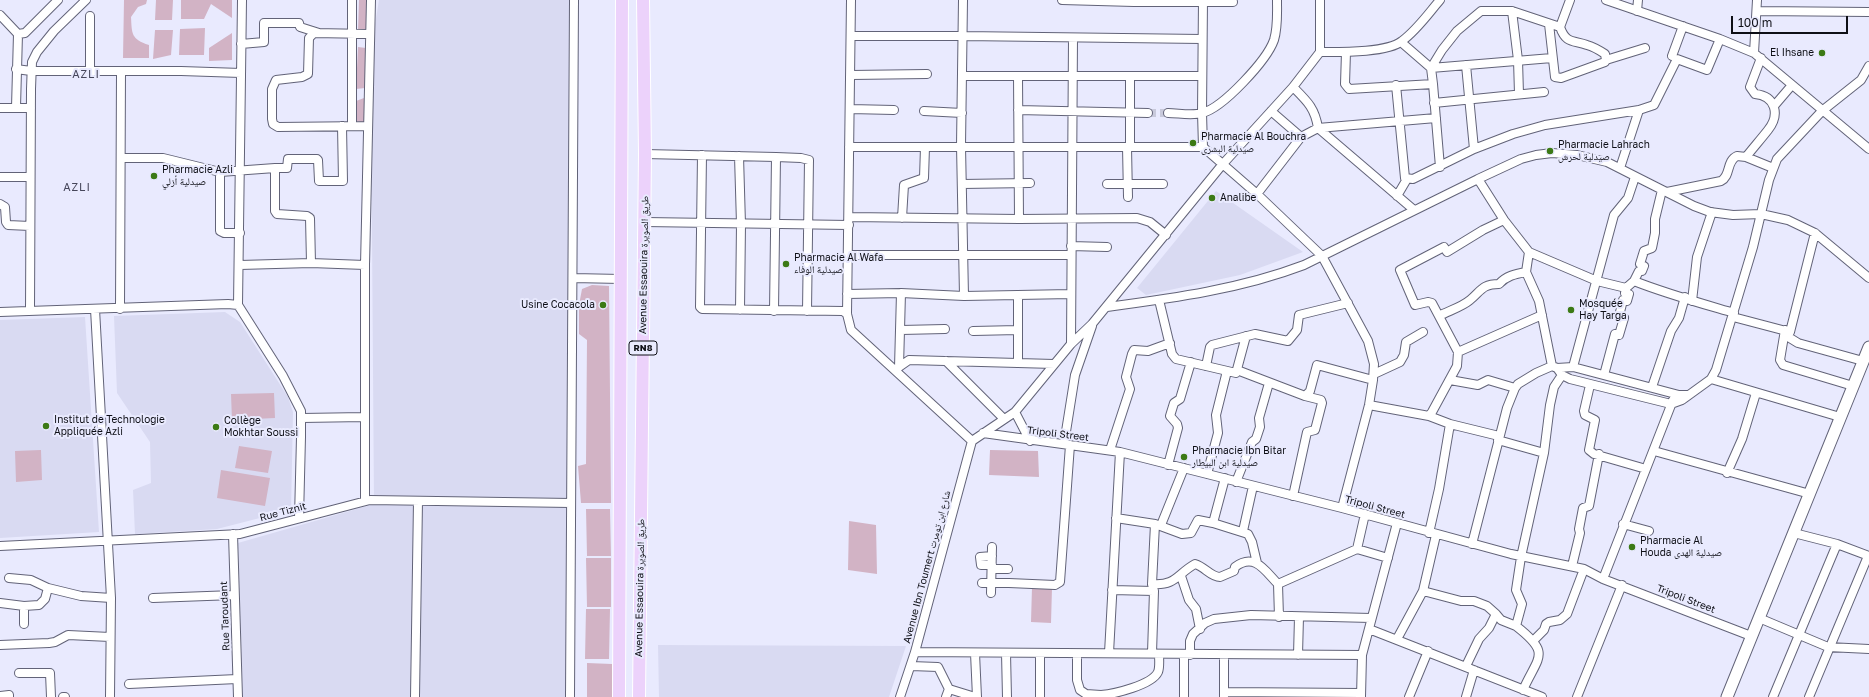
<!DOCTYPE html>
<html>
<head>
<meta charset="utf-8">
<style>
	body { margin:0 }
	#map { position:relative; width:1869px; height:697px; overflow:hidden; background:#e9eafe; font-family:"Golos Text",sans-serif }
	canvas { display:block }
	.scale { position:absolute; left:1731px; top:16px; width:117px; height:18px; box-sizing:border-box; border:2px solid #0e0f16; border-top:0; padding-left:5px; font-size:12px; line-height:14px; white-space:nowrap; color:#0e0f16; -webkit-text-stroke:3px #e9eafe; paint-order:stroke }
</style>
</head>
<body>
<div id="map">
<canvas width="1869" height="697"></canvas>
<div class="scale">100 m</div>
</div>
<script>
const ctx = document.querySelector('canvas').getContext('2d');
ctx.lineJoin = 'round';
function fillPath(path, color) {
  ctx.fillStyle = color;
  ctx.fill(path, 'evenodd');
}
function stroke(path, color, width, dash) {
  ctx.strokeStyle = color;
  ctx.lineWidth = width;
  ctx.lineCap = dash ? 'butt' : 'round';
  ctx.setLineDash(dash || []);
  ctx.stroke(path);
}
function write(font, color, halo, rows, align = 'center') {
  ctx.font = font + ' "Golos Text","Noto Naskh Arabic",sans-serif';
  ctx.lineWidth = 4;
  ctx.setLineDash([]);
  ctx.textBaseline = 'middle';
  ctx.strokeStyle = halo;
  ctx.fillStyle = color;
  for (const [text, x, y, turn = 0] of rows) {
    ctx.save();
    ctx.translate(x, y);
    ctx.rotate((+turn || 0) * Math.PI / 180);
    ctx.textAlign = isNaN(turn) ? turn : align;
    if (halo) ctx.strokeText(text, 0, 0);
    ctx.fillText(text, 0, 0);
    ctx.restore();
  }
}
const built = new Path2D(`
	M379,0H573L568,697H243L238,543L374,504L371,101L373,36Z
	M1216,191L1303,252L1240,275L1146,295L1137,288Z
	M225,312L240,322L288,397L293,412L291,510L217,529L135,534L133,490L151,483L150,442L117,393L114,316Z
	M85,317L99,532L0,538V320Z
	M658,645L906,646L889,697H659Z`);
const green = new Path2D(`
	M124,0H147L146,4L138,7L131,17C132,34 131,39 149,45V58H123Z
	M156,0H173L172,20H155Z
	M181,0H232V18L211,4L204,19H181Z
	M359,0H366L367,30L358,31Z
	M205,28L204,55H179L180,29Z
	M155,30H173L171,55L153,59Z
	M232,33V60L209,61V48Z
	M358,47L366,48L365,88L356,89Z
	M364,98V123L356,121V101Z
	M592,285L609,286L611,503H581L578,466L586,464L587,340L579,334V305L582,289Z
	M274,393L275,418L232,420L231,394Z
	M239,446L272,451L268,473L235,468Z
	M41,450L42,480L16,482L15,451Z
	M990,450L1038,451L1039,477L989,475Z
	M221,470L270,478L265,506L217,498Z
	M586,509H610L611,556H587Z
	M849,521L876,525L877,574L848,570Z
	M586,558H611V607H587Z
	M1032,587L1052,588L1051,623L1031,622Z
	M586,609H610L609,659H585Z
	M587,663L612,664V697H587Z`);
const streetTunnel = new Path2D(`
	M1148,113H1168`);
const street = new Path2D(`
	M851,0L847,314L851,330L972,441
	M963,0L961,146L964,296
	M1062,0L1134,2H1233
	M1203,0L1202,113L1203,147L1257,194L1322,256L1368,341L1374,364L1373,380L1369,405L1342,508
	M1606,0L1720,39L1754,53L1869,149
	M1512,11L1518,60L1519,94
	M1637,11L1638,0
	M1757,11L1869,12
	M0,15L18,34
	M90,16V71
	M1549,24L1555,77L1561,78L1605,62L1606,60L1605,54C1599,50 1594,47 1587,45C1573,40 1566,44 1560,27
	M851,36H963L1202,39
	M1401,42L1431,68L1552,58
	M241,44L264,42V23H299L300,27L319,33
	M1320,52C1340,52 1387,53 1402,41C1417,30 1428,14 1440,0
	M1346,52L1345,84L1349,89L1433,84L1431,68L1442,50L1457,31L1481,11H1512L1560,27L1570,0
	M1754,53L1757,0
	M1672,56L1683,26
	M1606,60L1645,48
	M1466,65L1474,149
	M16,69L31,71H181L241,73
	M851,75L927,74
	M963,76H1202
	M1018,76L1019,219
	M1130,76V147
	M1433,84L1440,167
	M1396,85L1405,178L1413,179L1474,149L1513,134L1545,125L1639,110L1654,105L1677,59L1707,70L1720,39
	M1293,87C1307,101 1315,108 1318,128L1414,210
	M1434,103L1544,92
	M1774,106L1792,85
	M16,107L18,34L25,33L58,0
	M0,108H31
	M850,109L894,110
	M1018,110L1148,113
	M924,111L962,113
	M1271,111L1301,137
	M1168,113C1178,113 1192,116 1202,113C1223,108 1267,60 1274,40C1278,27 1277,13 1277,0
	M352,126V0
	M368,126L278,127L273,124L272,119V89L276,80L302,77L308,74L309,38L314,33L370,34
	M849,147H1203
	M1127,147L1128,197
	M645,154L776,157L801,158L809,160L807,311
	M702,155L700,307L702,309L843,311L847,314
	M739,156L741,224L740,310
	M1746,157C1753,148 1761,139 1768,130C1780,115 1776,96 1755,94L1750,87L1761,58
	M121,158H163L220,172
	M275,168H287L288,159H317L318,160L319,181H343L342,126
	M1620,168L1639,110
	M0,177H30
	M1478,179L1504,220L1529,252L1526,272L1539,301L1552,366
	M962,184L1030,183
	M1107,184H1163
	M1667,192L1721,181C1731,176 1726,161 1737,156L1746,157L1773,168
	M1257,194L1301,137L1318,128L1436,118
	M1397,196L1407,179
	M0,204L5,207L6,222L8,225L30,226
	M849,217L1019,219L1137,218L1150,222L1166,235
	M902,218L904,185L924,178L925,147
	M645,222L849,225
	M240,233H224L220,231V172L275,168V211L277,214L307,216L310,218L311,263
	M1071,246L1107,247
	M1529,252L1597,281L1626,288L1634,281C1667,294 1700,303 1734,313
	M848,255H1071
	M240,265L311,263L365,265
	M573,278L621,279
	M1634,281L1639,271H1642L1644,266L1640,264L1644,251L1652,248L1655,233V219L1662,190
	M847,294L901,293L964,296L1071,294
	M1018,295V362
	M1159,300L1172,354L1176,359L1236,373L1246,336
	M1692,301L1697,257L1712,212
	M238,305L242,0
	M1107,307C1174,298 1241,289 1304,265L1478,179L1521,159L1536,155L1552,153L1577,155L1607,162L1694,206L1710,212L1733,215L1761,214L1788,220L1815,233L1869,278
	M95,309L111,598L110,697
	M120,309L121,71
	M30,310L31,89L32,62L37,52L54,31L86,0
	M774,311L776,157
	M0,312L228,304L238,305L283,376L301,411V437L299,518
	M1439,316C1448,311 1462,307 1470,300C1481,291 1482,284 1499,284C1506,276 1515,274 1526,272
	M1733,317L1790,332L1815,233
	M901,330L945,329
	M1785,330L1780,360L1783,365L1853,386
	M973,331L1018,330
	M1785,335L1798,343L1863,361
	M1071,344L1073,38
	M1458,352L1542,315
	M946,361L1004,419
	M1206,366L1210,347L1212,345L1255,334L1288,341L1297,330L1299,315L1348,303
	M899,367L909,360L1054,364
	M1573,367L1614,215L1628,198L1635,177
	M1557,368L1562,375L1570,379L1671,404L1682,400L1711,379L1716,370L1753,247L1769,180L1777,159L1822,111L1861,80L1869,66
	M897,369L899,367L901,293
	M1237,370L1305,396L1310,391L1317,365L1373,380
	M1374,374L1400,362L1404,355L1406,342L1423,332
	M1604,375L1615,334L1619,335L1624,318L1619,316L1623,300L1627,301L1629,294L1625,293L1626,288
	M1711,379L1840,417
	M1450,380L1478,385L1488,380L1515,388
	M1590,385L1584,411L1585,415L1595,420L1589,450L1594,454L1646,469
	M1652,387L1671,331L1679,318L1685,297
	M1369,405L1429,416L1432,412L1457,366L1458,352L1432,303L1428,302L1415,305L1400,270L1444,247L1447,252L1483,230L1504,220
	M1015,412L1030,441
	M1429,416L1450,424L1499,436
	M302,418L364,417
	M983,433L1120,452L1342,508L1511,554L1584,569L1603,579L1751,636
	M1498,440L1544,453
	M972,441L1015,412L1071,344L1092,324L1222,165L1293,87L1320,52V0
	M1064,444L1075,375L1092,326
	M1110,450L1130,389L1126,377L1132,354L1134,350L1148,351L1170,343
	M1654,451L1810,494
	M1168,465L1178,428L1177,424L1170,416L1174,403L1180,399L1191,362
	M1727,473L1742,439L1756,393
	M1207,474L1218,433L1216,415L1227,371
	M1236,482L1252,442L1256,439L1260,427L1259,418L1269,383
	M1293,496L1307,432L1315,430L1322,403L1321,400L1305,396
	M365,501V265L371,0
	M1116,518L1155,524L1182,534L1191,533L1198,520L1213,523L1225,478
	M1213,523L1248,534L1252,542L1257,563
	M1155,524L1152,584C1176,586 1177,574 1195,564C1205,567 1211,577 1220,577L1234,571L1235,567C1255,552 1265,571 1278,584
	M1623,524L1649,531
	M1161,525L1184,468
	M1243,531L1253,486
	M1429,533L1439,489L1450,424
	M1794,533L1837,544L1869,556
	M233,534L238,697
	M1472,544L1507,408L1515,388L1518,384L1536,373L1552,366L1557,368L1573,367L1679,395H1688
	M0,546L240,534L370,500L571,503
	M1357,549L1365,514
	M992,565H981L980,557L992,556
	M1572,566L1580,533L1579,529L1583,508L1589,506L1599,454
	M992,569H1008
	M1181,576L1189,600L1196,609L1200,629
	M9,578L31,580L48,588L81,596L111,598
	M1603,579L1673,400
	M982,583H1009L1055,585L1060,582L1070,445
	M1112,590L1154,591
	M1423,591L1461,601H1474L1487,606L1496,614L1489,628L1479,639L1466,666
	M991,593L992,547
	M153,598L234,595
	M0,603L24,606L39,605L45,599L48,588
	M24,606V624
	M1496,614L1501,620L1516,626L1522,604L1516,590L1521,557L1544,453L1550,405L1554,387L1562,375
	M1279,617L1278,584L1357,549L1388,558
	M1759,618L1828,647L1869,649
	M1516,626C1552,654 1538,656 1523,690
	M1369,629L1542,697
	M1397,639L1423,591L1436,535
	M1534,640L1544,630L1546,624L1549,622L1560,620L1567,614L1584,569
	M0,645L49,643L55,642L68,635L110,637
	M915,652L1362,655
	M975,653L977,697
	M1006,653L1007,697
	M1109,653L1120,452
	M1152,653L1154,591L1152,584
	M1077,654V680L1080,690L1086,694L1101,695V697
	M1190,655V641L1193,634L1205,623L1214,619L1251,615L1371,618
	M1224,655V696
	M1298,655L1299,617
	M911,666L938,667L949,689
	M19,673H50L51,697
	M129,684L237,679
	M1224,692L1361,693
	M1101,695C1114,694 1152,685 1158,672C1160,667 1159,659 1159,654
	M0,696L9,695V697
	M63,697H65
	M415,697L418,501
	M570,697L574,0
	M900,697L915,652L972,441
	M946,697L949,689L975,697
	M1040,697V654
	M1184,697V655
	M1361,697L1362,655L1397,523
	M1409,697L1428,651
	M1466,697L1474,670
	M1577,697L1622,585
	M1773,697L1837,544
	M1809,697L1868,556`);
const secondary = new Path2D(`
	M1727,697L1869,347`);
const primary = new Path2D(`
	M619,697L622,0
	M639,697L645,154L643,0`);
const markers = [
	[1822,53,4,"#3c7a15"],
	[1193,143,4,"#3c7a15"],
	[1550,151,4,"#3c7a15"],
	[154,176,4,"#3c7a15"],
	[1212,198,4,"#3c7a15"],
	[786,264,4,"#3c7a15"],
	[603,305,4,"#3c7a15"],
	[1571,310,4,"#3c7a15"],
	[46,426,4,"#3c7a15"],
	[216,427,4,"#3c7a15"],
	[1184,457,4,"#3c7a15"],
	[1632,547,4,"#3c7a15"]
];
const shields = [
	[643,348,28]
];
const shieldNames = [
	["RN8",643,348]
];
const poiNames = [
	["El Ihsane",1814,53,"right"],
	["Pharmacie Al Bouchra",1201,137],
	["صيدلية البشرى",1201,149],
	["Pharmacie Lahrach",1558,145],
	["صيدلية لحرش",1558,157],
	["Pharmacie Azli",162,170],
	["صيدلية أزلي",162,182],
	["Analibe",1220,198],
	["Pharmacie Al Wafa",794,258],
	["صيدلية الوفاء",794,270],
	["Mosquée",1579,304],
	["Hay Targa",1579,316],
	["Usine Cocacola",595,305,"right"],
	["Institut de Technologie",54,420],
	["Appliquée Azli",54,432],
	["Collège",224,421],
	["Mokhtar Soussi",224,433],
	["Pharmacie Ibn Bitar",1192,451],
	["صيدلية ابن البيطار",1192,463],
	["Pharmacie Al",1640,541],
	["Houda صيدلية الهدى",1640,553]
];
const streetNames = [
	["Avenue Essaouira طريق الصويرة",644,265,-89],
	["Tripoli Street",1058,434,7],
	["Tripoli Street",1375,507,15],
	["Rue Tiznit",283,512,-15],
	["Avenue Ibn Toumert شارع ابن تومرت",927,567,-75],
	["Avenue Essaouira طريق الصويرة",640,588,-89],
	["Tripoli Street",1686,599,21],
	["Rue Taroudant",225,616,-92]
];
const neighbourhoodNames = [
	["AZLI",86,75],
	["AZLI",77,188]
];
fillPath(built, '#d9daf2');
fillPath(green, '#d2b3c5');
stroke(streetTunnel, '#c8c9db', 8, [8, 4]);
stroke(street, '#626378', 10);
stroke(secondary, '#626378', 13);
stroke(primary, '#fff', 14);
stroke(street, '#fff', 8);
stroke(secondary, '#fff', 11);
stroke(primary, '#ecd2fb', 12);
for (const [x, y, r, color] of markers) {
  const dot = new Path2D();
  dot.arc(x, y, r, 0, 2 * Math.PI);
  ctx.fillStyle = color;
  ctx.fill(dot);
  stroke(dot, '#e9eafe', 1.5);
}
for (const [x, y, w] of shields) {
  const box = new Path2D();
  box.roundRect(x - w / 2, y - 7, w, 14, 3);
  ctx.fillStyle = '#e9eafe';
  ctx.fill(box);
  stroke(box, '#0e0f16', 1);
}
write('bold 9px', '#0e0f16', null, shieldNames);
write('10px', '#0e0f16', '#e9eafe', poiNames, 'left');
write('10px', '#0e0f16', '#e9eafe', streetNames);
ctx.letterSpacing = '1px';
write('11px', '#46465a', '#e9eafe', neighbourhoodNames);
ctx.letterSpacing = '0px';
</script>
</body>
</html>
